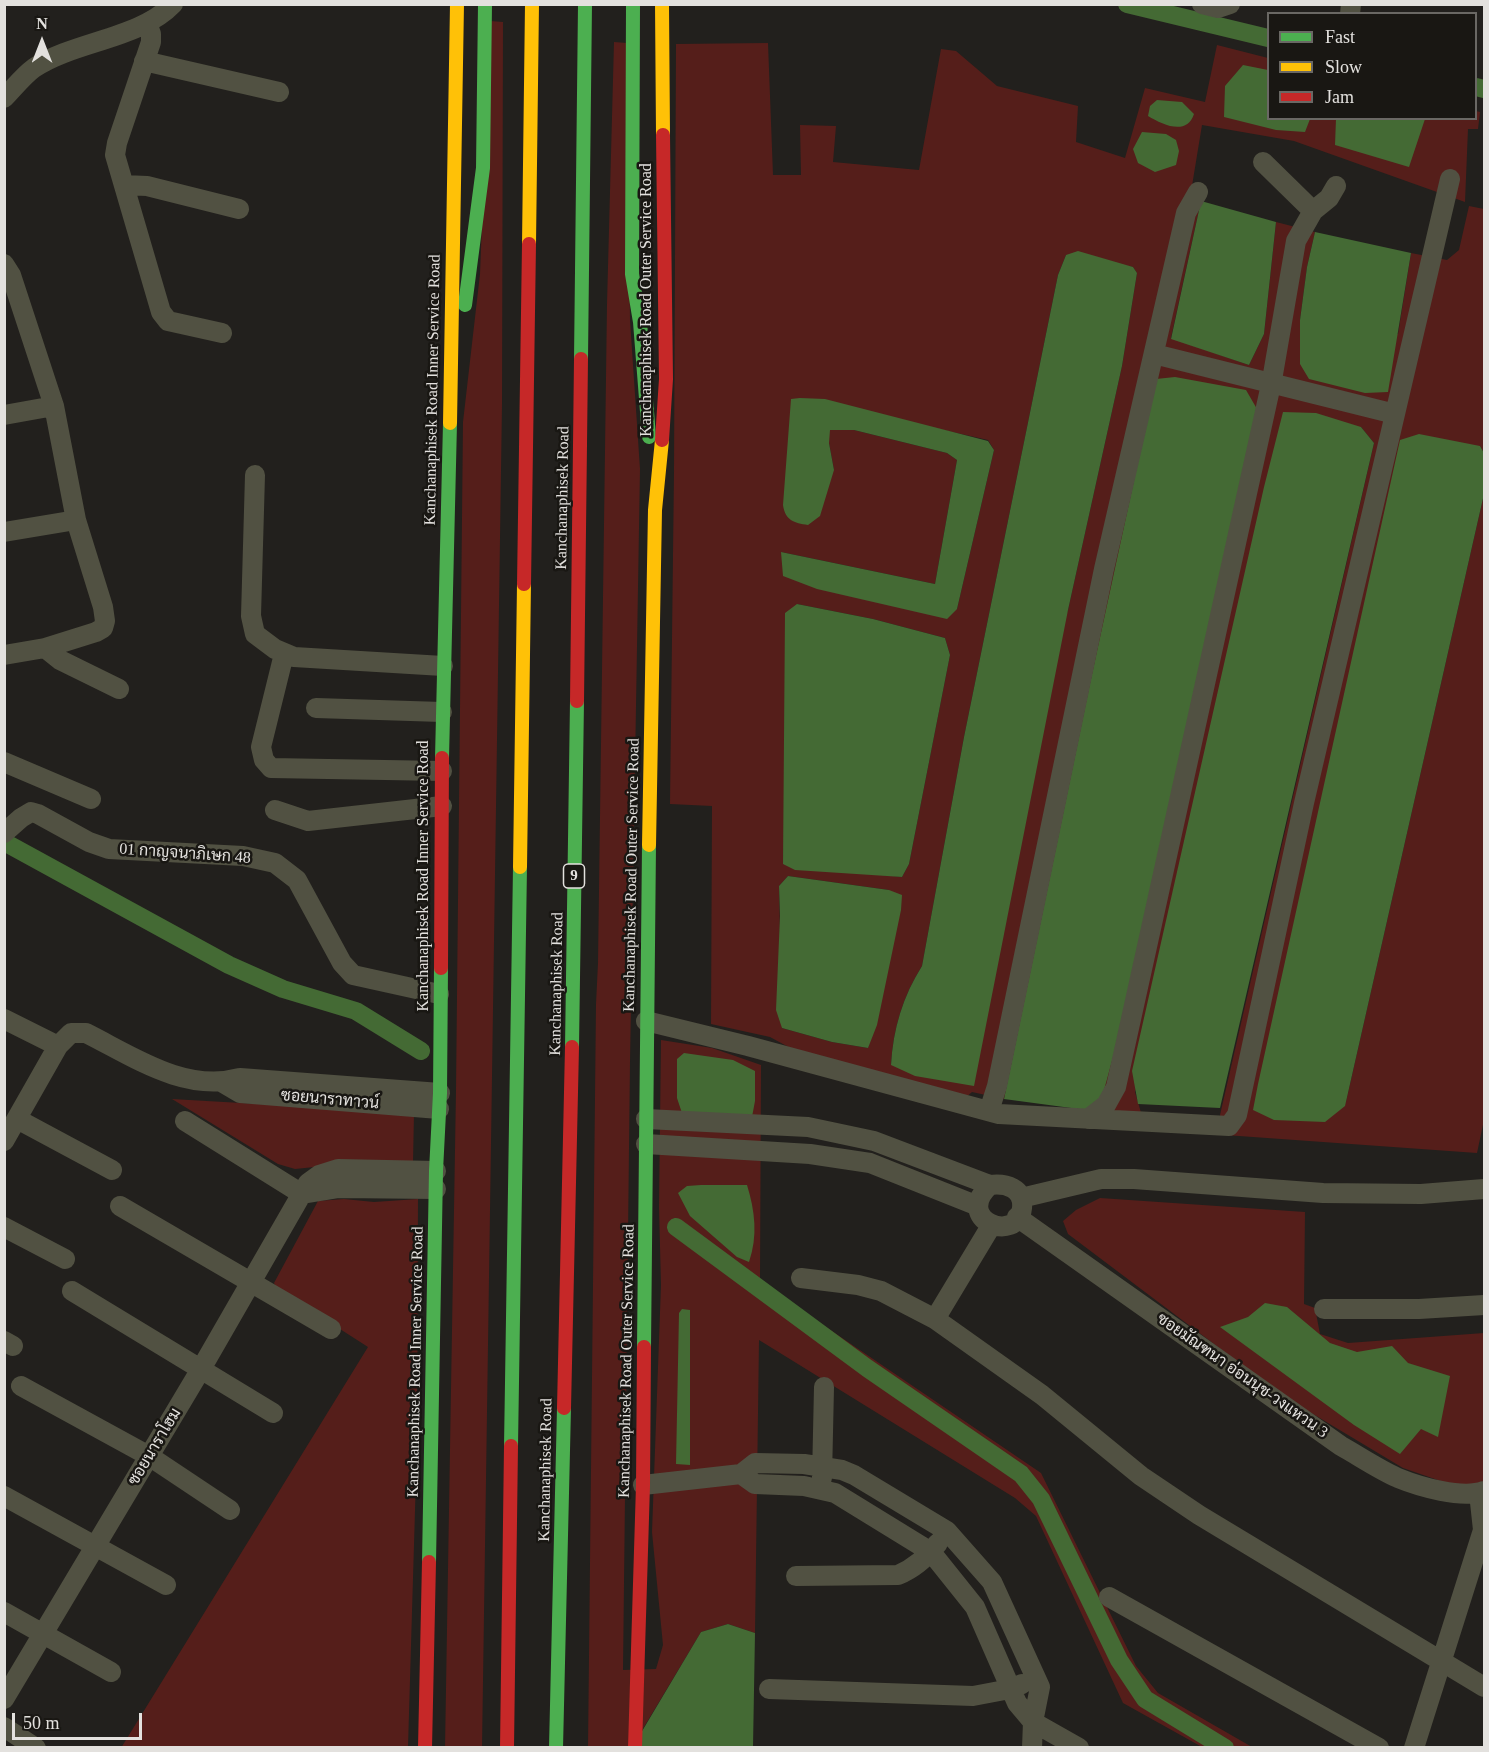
<!DOCTYPE html>
<html>
<head>
<meta charset="utf-8">
<style>
	body { margin:0 }
	#map { position:relative; width:1489px; height:1752px; overflow:hidden; background:#22201d; font-family:"Times New Roman",serif }
	canvas { display:block }
	.frame { position:absolute; inset:0; border:6px solid #e3e1de; pointer-events:none }
	.legend { position:absolute; left:1267px; top:12px; width:210px; height:108px; box-sizing:border-box; background:#191713; border:2px solid #6a6864; margin:0; padding:8px 10px; list-style:none; font-size:18px; color:#e3e1de }
	.legend li { display:flex; align-items:center; gap:12px; height:30px }
	.legend b { width:30px; border:2px solid #6a6864 }
	.north { position:absolute; left:12px; top:12px; width:60px; height:60px; -webkit-text-stroke:4px #191713; paint-order:stroke; rotate:0deg; font-size:16px; font-weight:700; line-height:24px; text-align:center; color:#e3e1de }
	.north::after { content:''; display:block; margin:auto; width:21px; height:27px; background:#e3e1de; clip-path:polygon(50% 0,100% 100%,50% 72%,0 100%) }
	.scale { position:absolute; left:12px; top:1713px; width:130px; height:27px; box-sizing:border-box; border:3px solid #e3e1de; border-top:0; padding-left:8px; font-size:18px; line-height:21px; white-space:nowrap; color:#e3e1de; -webkit-text-stroke:4px #191713; paint-order:stroke }
</style>
</head>
<body>
<div id="map">
<canvas width="1489" height="1752"></canvas>
<div class="frame"></div>
<ul class="legend">
<li><b style="height:8px;background:#4caf50"></b>Fast</li>
<li><b style="height:8px;background:#ffc107"></b>Slow</li>
<li><b style="height:8px;background:#c62828"></b>Jam</li>
</ul>
<div class="north">N</div>
<div class="scale">50 m</div>
</div>
<script>
const ctx = document.querySelector('canvas').getContext('2d');
ctx.lineJoin = 'round';
function fillPath(path, color) {
  ctx.fillStyle = color;
  ctx.fill(path, 'evenodd');
}
function stroke(path, color, width, dash) {
  ctx.strokeStyle = color;
  ctx.lineWidth = width;
  ctx.lineCap = dash ? 'butt' : 'round';
  ctx.setLineDash(dash || []);
  ctx.stroke(path);
}
function write(font, color, halo, rows, align = 'center') {
  ctx.font = font + ' "Times New Roman",Sarabun,serif';
  ctx.lineWidth = 5;
  ctx.setLineDash([]);
  ctx.textBaseline = 'middle';
  ctx.strokeStyle = halo;
  ctx.fillStyle = color;
  for (const [text, x, y, turn = 0] of rows) {
    ctx.save();
    ctx.translate(x, y);
    ctx.rotate((+turn || 0) * Math.PI / 180);
    ctx.textAlign = isNaN(turn) ? turn : align;
    if (halo) ctx.strokeText(text, 0, 0);
    ctx.fillText(text, 0, 0);
    ctx.restore();
  }
}
const green = new Path2D(`
	M490,21L503,22L502,404L482,1747L445,1748L456,1090L463,422L480,274Z
	M614,42L627,43L630,320L640,469L630,1062L623,1670L656,1669L663,1645L652,1532L661,1285L659,1207L661,1040L712,1048L761,1065L760,1280L795,1306L1041,1473L1136,1666L1158,1693L1252,1747H1202L1123,1703L1036,1516L1015,1498L759,1340L755,1633L728,1624L701,1632L632,1747L588,1748L596,1004L598,963L607,304Z
	M768,43L773,175H801L800,125L836,126L833,162L919,170L941,49L956,51L997,86L1078,106L1076,142L1125,158L1145,88L1205,102L1217,45L1268,58V118H1476V111L1480,112L1478,129H1468L1465,202L1294,141L1202,125L1190,198L1201,201L1171,338L1249,365L1264,334L1276,222L1315,232L1307,267L1300,320L1398,334L1411,253L1447,260L1459,250L1469,206L1484,209V453L1480,446L1345,1106L1484,494V1120L1477,1153L1225,1135L1220,1115L1374,443L1361,427L1135,1092L1142,1116L1086,1110L1021,1021L1004,1099L972,1092L965,1098L796,1051L770,1037L711,1024L712,806L670,804L674,472L676,44ZM1066,255L1133,267L1137,273L1122,366L1068,610L891,1065C893,1029 903,996 922,966L964,737L1058,275ZM800,398L988,440L994,450L957,609L781,552L935,584L957,460L947,453L854,430H829V443L834,470ZM797,604L873,619L945,638L950,655L909,864L902,877L783,864ZM788,876L889,890L868,1048L832,1042L782,1028L779,886Z
	M172,1099L414,1113L413,1163H354L295,1169L278,1164Z
	M1100,1198L1305,1212L1304,1304L1315,1308L1320,1334L1348,1343L1484,1333V1489L1458,1487L1403,1468L1283,1396L1068,1234L1063,1221L1076,1210Z
	M344,1199L374,1202L418,1199L417,1443L408,1747L121,1748L368,1347L276,1288L274,1283L318,1201Z`);
const water = new Path2D(`
	M1243,65L1268,70V118L1310,119L1305,132L1276,130L1224,117L1225,86Z
	M1157,100L1182,102L1194,114C1187,136 1163,125 1148,116L1150,106Z
	M1336,119V118L1425,119L1409,167L1335,145Z
	M1142,132L1166,134L1176,140L1179,151L1176,165L1155,172L1138,163L1133,149Z
	M1201,201L1276,222L1264,334L1249,365L1171,339Z
	M1315,232L1411,253L1388,392L1365,393L1309,379L1300,364V320L1307,267Z
	M1078,251L1133,267L1137,273L1122,366L1068,610L974,1086L915,1076L891,1065C893,1029 903,996 922,966L964,737L1058,275L1066,255Z
	M1175,377L1246,390L1257,409L1118,1039L1101,1101L1086,1110L1004,1099L1091,679L1156,379Z
	M800,398L825,399L988,441L994,450L957,609L947,619L817,589L783,576L781,552L935,584L957,460L947,453L854,430H830L829,443L834,470L820,516L808,525C794,523 785,520 783,505L791,399Z
	M1283,412L1316,413L1361,427L1374,443L1220,1108L1138,1104L1132,1071L1264,487Z
	M1419,434L1480,446L1484,453V494L1345,1106L1325,1122L1274,1120L1253,1110L1258,1084L1400,440Z
	M797,604L873,619L945,638L950,655L909,864L902,877L795,870L783,864L785,613Z
	M788,876L889,890L902,895L901,910L877,1025L868,1048L832,1042L782,1028L776,1010L780,916L779,886Z
	M684,1053L733,1060L755,1071V1101L752,1117L682,1113L677,1098V1059Z
	M701,1185H747C755,1211 758,1236 749,1262L737,1257L690,1216L678,1193L687,1186Z
	M1265,1303L1287,1307L1330,1343L1357,1352L1392,1346L1408,1363L1450,1376L1438,1437L1421,1429L1400,1454L1354,1425L1220,1327L1248,1317Z
	M682,1309L690,1310V1465L676,1464L679,1313Z
	M728,1624L755,1633L753,1747L632,1748L701,1632Z`);
const canal = new Path2D(`
	M1127,4L1268,38
	M1476,87L1484,89
	M4,842L229,965L283,989L356,1011L421,1051
	M676,1227L867,1368L1021,1474L1041,1499L1119,1660L1145,1699L1225,1748`);
const street = new Path2D(`
	M1202,4L1218,8L1230,4
	M1350,14L1351,4
	M147,23L151,34V42L117,143L115,155L161,312L168,321L222,333
	M144,61L279,92
	M4,98C13,89 23,76 34,68C74,41 140,39 173,4
	M1263,162L1313,211
	M124,185L147,186L239,209
	M4,264L11,275L54,406L76,520L103,607L105,621L103,628L96,632L45,648L4,655
	M1154,354L1395,414
	M4,415L54,406
	M255,475L251,616L255,634L275,649L294,657L443,666
	M4,532L76,520
	M45,648L60,660L119,689
	M284,654L261,747L264,760L271,768L442,771
	M316,708L442,712
	M4,762L91,799
	M275,810L308,821L442,806
	M4,833L21,818L31,812L38,814L89,842L109,849L243,856L275,863L297,880L342,963L353,975L439,994
	M4,1019L58,1046
	M646,1021L748,1046L999,1114L1229,1126L1237,1115L1304,803L1450,179
	M223,1083L240,1093L439,1109
	M989,1111L997,1086L1104,569L1186,213L1198,192
	M17,1119L112,1170
	M646,1119L808,1127L874,1141L990,1185C1006,1183 1024,1188 1022,1208C1018,1245 952,1220 990,1185
	M1088,1119L1106,1105L1116,1087L1272,380L1296,241L1313,211L1329,198L1336,186
	M185,1121L302,1194
	M4,1141L58,1046L71,1033H86C134,1057 185,1093 240,1078L440,1093
	M646,1144L810,1154L870,1163L978,1206
	M302,1194L339,1188L436,1189
	M1021,1198L1101,1179H1134L1323,1193L1421,1194L1484,1189
	M120,1206L331,1329
	M1017,1217L1341,1446C1359,1456 1378,1469 1398,1478C1420,1487 1462,1499 1484,1491
	M4,1227L65,1259
	M801,1278L858,1285L881,1291L935,1319L1042,1395L1141,1476L1199,1515L1484,1687
	M72,1291L273,1413
	M1324,1309H1419L1484,1305
	M935,1319L991,1226
	M4,1341L13,1346
	M21,1386L149,1456L230,1510
	M741,1474L755,1484L804,1486L835,1493L931,1552L975,1607L1017,1703L1033,1722L1079,1748
	M822,1478L824,1387
	M643,1485L741,1474L755,1463L804,1464L842,1470L854,1475L947,1531L992,1582L1040,1687L1033,1722L1032,1748
	M4,1496L166,1585
	M796,1576L898,1575C915,1568 927,1557 938,1543
	M1109,1597L1379,1748
	M4,1612L111,1672
	M769,1689L973,1696L1010,1689L1022,1684
	M4,1699L201,1369L308,1183L319,1175L338,1169L436,1171
	M4,1727L36,1748
	M1414,1748L1483,1530L1479,1493`);
const fast = new Path2D(`
	M633,4L632,274L640,322L649,437
	M465,305L483,168L485,4
	M581,359L585,4
	M442,758L450,423
	M572,1047L577,701
	M644,1347L649,845
	M511,1446L520,867
	M429,1562L436,1171L440,1093L441,968
	M556,1748L564,1408`);
const slow = new Path2D(`
	M662,4L663,135
	M529,244L532,4
	M450,423L457,4
	M649,845L655,510L662,440
	M520,867L524,584`);
const jam = new Path2D(`
	M662,440L666,379L663,135
	M524,584L529,244
	M577,701L581,359
	M441,968L442,758
	M564,1408L572,1047
	M425,1748L429,1562
	M507,1748L511,1446
	M635,1748L643,1485L644,1347`);
const shields = [
	[574,876,21]
];
const shieldNames = [
	["9",574,876]
];
const streetNames = [
	["Kanchanaphisek Road Outer Service Road",647,300,-90],
	["Kanchanaphisek Road Inner Service Road",433,390,-89],
	["Kanchanaphisek Road",563,498,-89],
	["01 กาญจนาภิเษก 48",185,854,4],
	["Kanchanaphisek Road Outer Service Road",632,875,-89],
	["Kanchanaphisek Road Inner Service Road",424,876,-90],
	["Kanchanaphisek Road",557,984,-89],
	["ซอยนาราทาวน์",330,1100,5],
	["Kanchanaphisek Road Outer Service Road",627,1361,-89],
	["Kanchanaphisek Road Inner Service Road",416,1362,-89],
	["ซอยมัณฑนา อ่อนนุช-วงแหวน 3",1242,1376,35],
	["ซอยนาราโฮม",155,1447,-59],
	["Kanchanaphisek Road",546,1470,-89]
];
fillPath(green, '#551e1a');
fillPath(water, '#446a34');
stroke(canal, '#446a34', 18);
stroke(street, '#515142', 20);
stroke(fast, '#4caf50', 14);
stroke(slow, '#ffc107', 14);
stroke(jam, '#c62828', 14);
for (const [x, y, w] of shields) {
  const box = new Path2D();
  box.roundRect(x - w / 2, y - 12, w, 24, 4.5);
  ctx.fillStyle = '#191713';
  ctx.fill(box);
  stroke(box, '#e3e1de', 1.5);
}
write('bold 15px', '#e3e1de', null, shieldNames);
write('16px', '#e3e1de', '#191713', streetNames);
</script>
</body>
</html>
